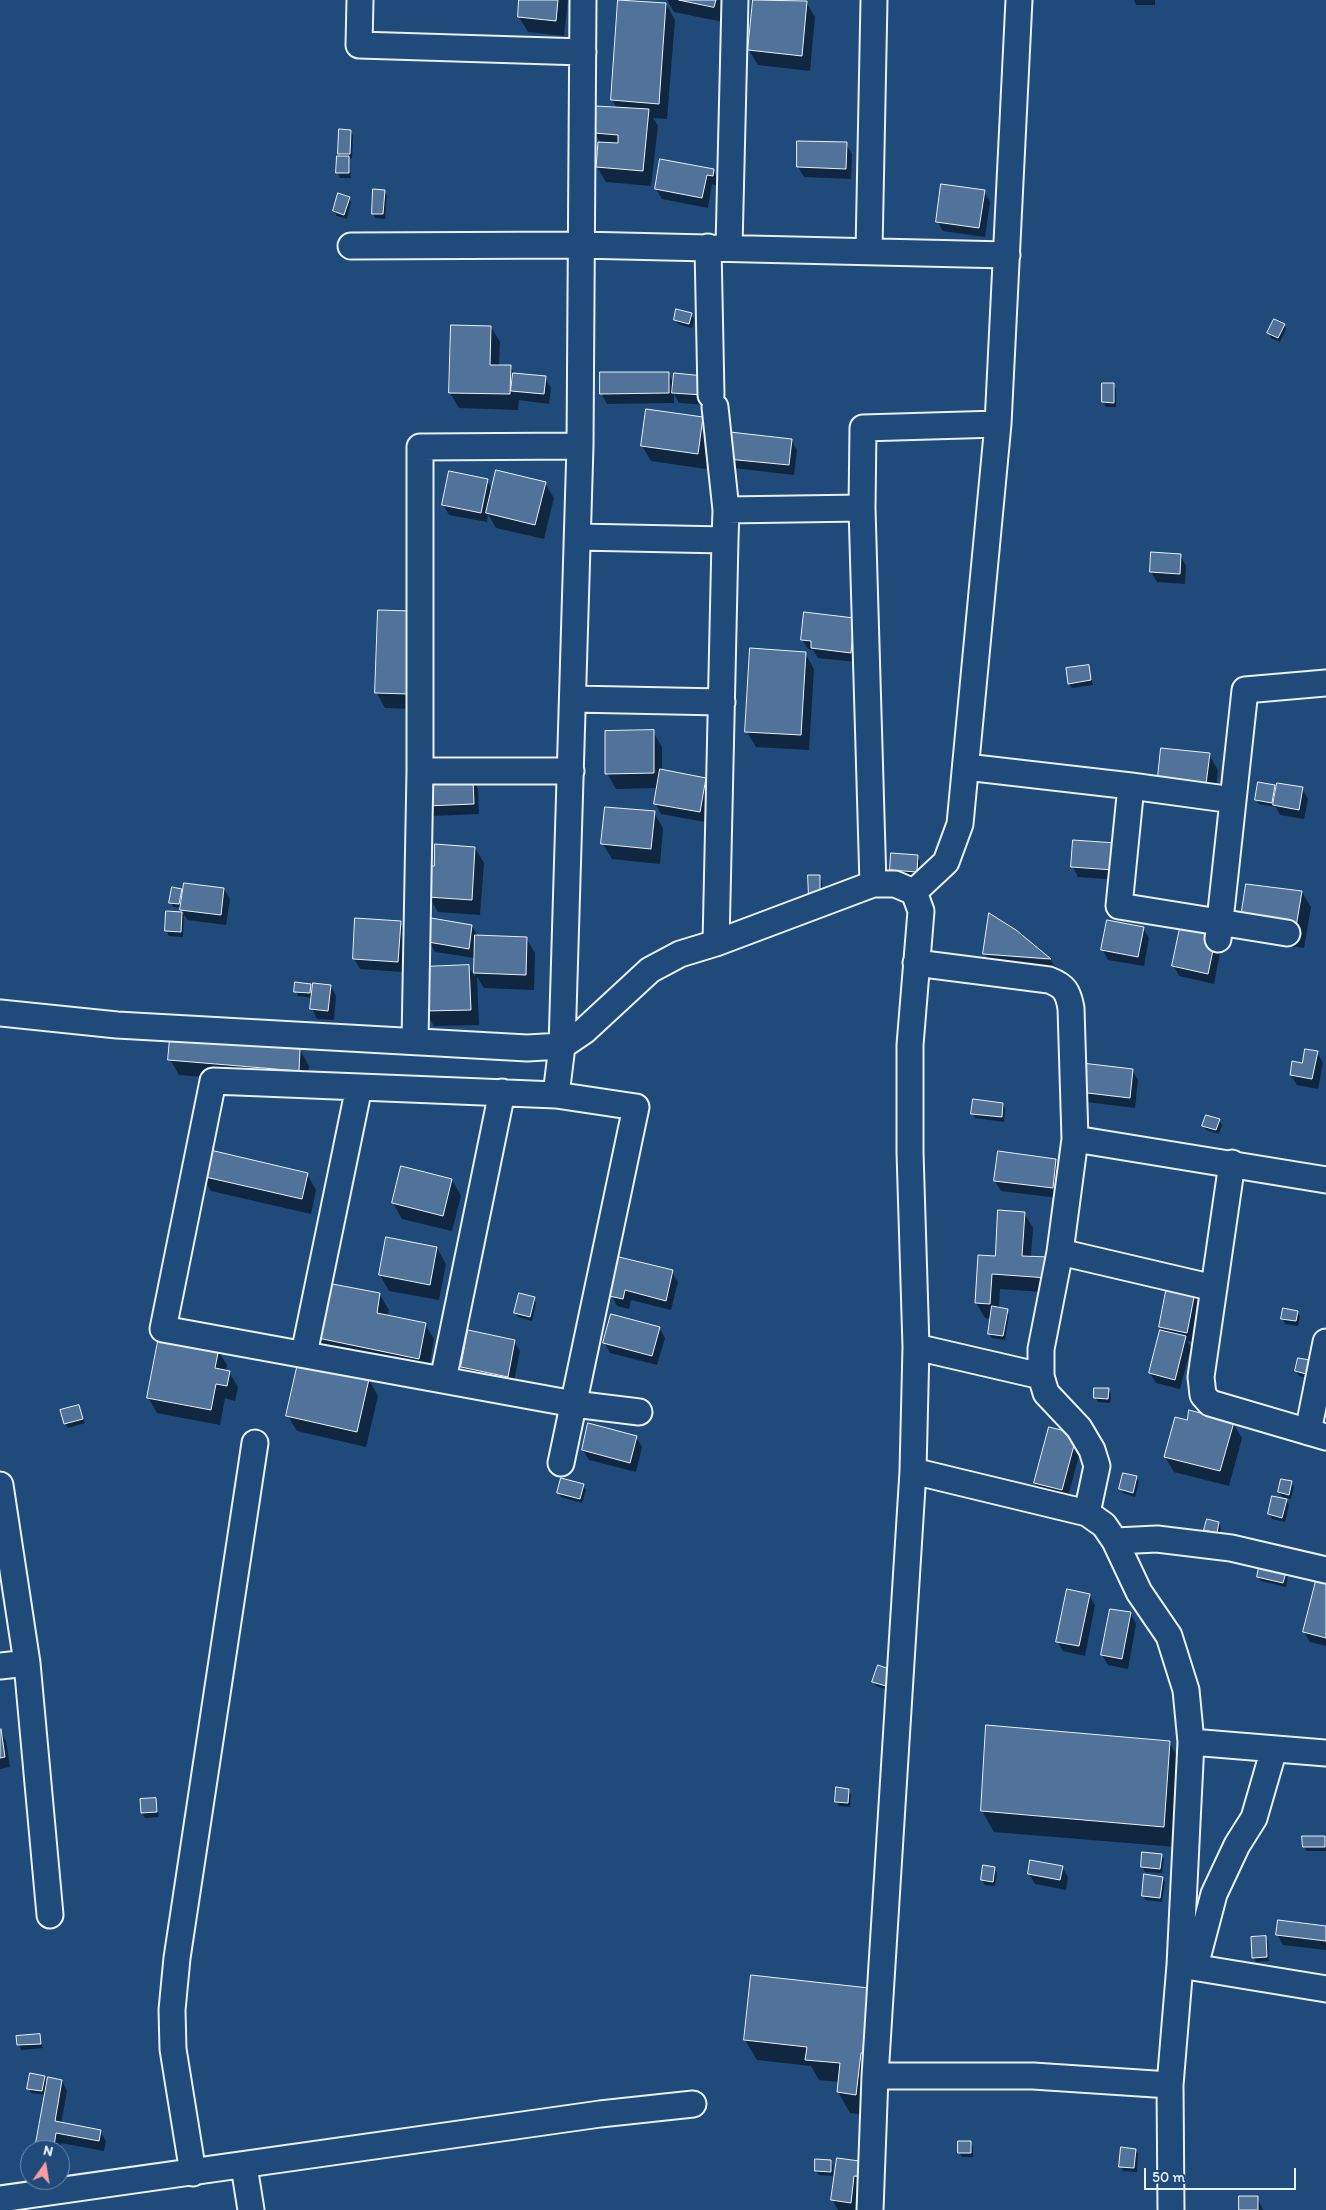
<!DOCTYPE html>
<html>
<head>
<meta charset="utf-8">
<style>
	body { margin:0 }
	#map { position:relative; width:1326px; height:2210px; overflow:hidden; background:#1f4a7a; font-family:Itim,sans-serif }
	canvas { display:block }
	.north { position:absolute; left:20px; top:2140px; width:50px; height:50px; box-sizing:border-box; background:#1f4a7a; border:1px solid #6f8dac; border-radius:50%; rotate:13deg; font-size:14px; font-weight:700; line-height:20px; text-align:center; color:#e8f1f8 }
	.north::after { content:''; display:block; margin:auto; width:18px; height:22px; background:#ff9aa2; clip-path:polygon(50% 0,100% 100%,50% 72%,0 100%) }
	.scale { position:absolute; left:1144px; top:2168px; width:152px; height:22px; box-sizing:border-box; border:2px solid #e8f1f8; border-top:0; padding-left:6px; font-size:15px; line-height:18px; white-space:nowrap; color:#e8f1f8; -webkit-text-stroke:4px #1f4a7a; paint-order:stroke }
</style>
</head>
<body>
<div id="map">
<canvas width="1326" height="2210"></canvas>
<div class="north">N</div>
<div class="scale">50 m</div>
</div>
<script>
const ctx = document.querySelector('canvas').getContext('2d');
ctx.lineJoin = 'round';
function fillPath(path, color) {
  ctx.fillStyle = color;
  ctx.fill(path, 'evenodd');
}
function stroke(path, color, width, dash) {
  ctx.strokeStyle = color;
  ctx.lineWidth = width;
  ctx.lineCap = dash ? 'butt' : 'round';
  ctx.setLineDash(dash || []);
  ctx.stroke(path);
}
const shadow = new Path2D(`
	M521,0H568L564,36L528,32L519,17Z
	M667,0H727L723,22L674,12Z
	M754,0L806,2L815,17L810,71L758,65L749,50Z
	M1134,0H1155V5H1136Z
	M619,1L666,4L675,20L667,119L653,118L658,126L651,186L606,182L597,167L601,144L595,133L617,108L612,100Z
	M351,132L353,136L352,159L349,158L351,178H340L338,173V157H341L339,153Z
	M846,144L852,154L851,179L804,177L798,167Z
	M713,170L719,180L718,186L712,184L708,208L662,199L656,189Z
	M984,191L990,202L985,237L943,231L937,221Z
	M384,192L387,196L385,219L375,218L373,213Z
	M349,198L351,202L347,219L337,216L334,211Z
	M691,314L694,319L692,328L678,324L675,320Z
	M1284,325L1286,329L1280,342L1271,338L1269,333Z
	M491,327L500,342L499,366H510L515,374L545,378L551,388L549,404L519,400L518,410L459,408L450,393Z
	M668,373L674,384L704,377L708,405L679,403L674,394V403L607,404L601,393Z
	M1103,385H1113L1116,389V407H1106L1103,402Z
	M702,418L711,433L706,469L651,461L642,446Z
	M791,440L797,450L794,475L734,468L729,458Z
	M487,480L492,490L545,483L554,498L544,539L496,528L488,514L487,522L449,515L443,504Z
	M1180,555L1186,566L1185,584L1157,582L1151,572Z
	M379,611L418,709L385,708L376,692Z
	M854,619L856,662L818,658L813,650L808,649L802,639Z
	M805,653L814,669L809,750L756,747L747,732Z
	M1088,666L1093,685L1072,688L1069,683Z
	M653,732L662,747V771L705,779L711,789L705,822L661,814L655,803L658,788L616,789L607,773Z
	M1209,755L1218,770L1214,807L1167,802Z
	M472,779L478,789L479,814L432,816L427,806Z
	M1274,786L1277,791L1302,788L1308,799L1304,819L1280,815L1276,807L1259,804L1256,799Z
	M654,813L663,828L660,864L612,859L603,844Z
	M1074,841L1116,844L1120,880L1078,877L1073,867Z
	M475,848L484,863L480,915L438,912L429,897L435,867Z
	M917,856L920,861L919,876L894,874L891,870Z
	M819,876L822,881V902H813Z
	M224,889L230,899L226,925L188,920L184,915L183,937L169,936L166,931L167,912L184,914L182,908L173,907L171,902L181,890L183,895Z
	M1302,892L1311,907L1304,948L1250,940Z
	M990,915L1015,931L1050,959L1056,968L991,964L986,955L1047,960L1044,957L985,954Z
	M400,923L406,933L403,972L360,969L354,959Z
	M472,926L478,936L526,938L535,953L534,990L484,988L477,977L479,1025L434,1026L425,1011L468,966L475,977V958L435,952L429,942Z
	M1143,928L1149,938L1144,966L1108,960L1103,950Z
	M1181,930L1221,947L1214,984L1179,976L1174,966Z
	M310,985L314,991L331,986L336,996L334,1020L317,1019L312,1008L313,998L298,996L296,992Z
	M300,1050L309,1066L307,1086L179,1075L170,1059Z
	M1317,1052L1323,1063L1318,1089L1297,1085L1291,1075Z
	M1132,1070L1138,1080L1135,1108L1086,1102L1080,1092Z
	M1003,1104L1005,1109L1004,1122L975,1118L973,1113Z
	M1219,1120L1222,1125L1219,1134L1206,1130L1204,1126Z
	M1055,1160L1061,1170L1058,1198L1001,1191L995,1181Z
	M307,1174L316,1190L311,1214L211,1191L202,1176Z
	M452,1180L461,1196L452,1231L402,1219L393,1203Z
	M1024,1213L1033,1228L1031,1257L1056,1293L1000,1289L999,1309L1007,1310L1009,1315L1005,1340L992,1338L989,1333L991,1319L985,1318L976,1303L996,1257Z
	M437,1248L446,1264L439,1300L389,1291L380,1275Z
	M672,1272L678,1282L671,1310L631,1300L629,1309L617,1306L611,1295Z
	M1169,1283L1201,1298L1192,1342L1187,1341L1191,1347L1180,1389L1156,1383L1150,1373L1163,1332L1160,1327Z
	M380,1295L389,1310L387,1316L425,1324L434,1339L428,1373L324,1353L315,1337Z
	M534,1299L536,1303L532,1321L518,1317L515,1313Z
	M1297,1312L1300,1316L1298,1326L1285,1324L1283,1319Z
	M659,1328L665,1338L657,1365L610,1353L604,1342Z
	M514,1341L520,1351L513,1386L468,1377L462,1367Z
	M218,1350L227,1365L226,1371L229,1372L238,1387L235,1401L225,1398L220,1425L157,1413L148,1397Z
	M1309,1361V1378L1299,1376L1296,1371Z
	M369,1380L378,1396L366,1447L297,1431L288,1416Z
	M1108,1390L1111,1394L1110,1403L1098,1402L1095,1397Z
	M79,1406L85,1423L68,1428L65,1423Z
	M1188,1421L1233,1423L1242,1438L1229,1486L1174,1472L1165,1457Z
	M589,1425L636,1437L642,1447L636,1472L589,1460L583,1450Z
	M1050,1428L1082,1445L1067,1500L1041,1493L1035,1483Z
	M1136,1477L1139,1482L1135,1497L1123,1493L1121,1489Z
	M1291,1482L1294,1487L1291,1499L1282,1497L1279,1492Z
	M583,1485L586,1490L582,1503L561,1497L558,1492Z
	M1286,1500L1289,1505L1285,1522L1272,1519L1270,1514Z
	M1219,1523L1221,1528L1219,1537L1208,1535L1205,1530Z
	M1286,1570L1288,1575L1286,1587L1261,1581L1258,1577Z
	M1326,1581V1646L1310,1642L1304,1632Z
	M1089,1595L1095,1605L1085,1656L1063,1651L1057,1641Z
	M1131,1614L1136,1624L1128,1669L1108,1665L1102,1655Z
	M891,1671L888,1690L876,1686L873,1681Z
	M0,1731L6,1741L10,1767L0,1769Z
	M1169,1742L1181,1763L1176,1847L994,1832L982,1811L985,1772Z
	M848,1790L851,1795L850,1807L839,1806L836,1801Z
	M156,1799L159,1817L145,1818L142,1813Z
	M1324,1837L1326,1851H1307L1304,1847Z
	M1161,1855L1164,1859L1162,1873L1145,1872L1142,1867Z
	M984,1867L994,1868L997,1873L995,1886L985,1885L982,1880Z
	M1062,1867L1068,1877L1066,1890L1035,1884L1029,1874Z
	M1162,1878L1165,1882L1162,1902L1146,1900L1143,1896Z
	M1326,1927V1950L1283,1945L1277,1934Z
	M1265,1937L1268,1941L1269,1961L1256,1962L1254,1958Z
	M868,1989V2115L850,2113L838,2092L839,2082L819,2080L811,2066L757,2060L745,2040Z
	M39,2035L43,2048L21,2050L18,2037Z
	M44,2077L48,2084L62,2081L67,2091L61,2124L100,2131L106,2141L104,2151L61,2143L60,2151L41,2150L37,2143L46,2095L31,2093L29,2088Z
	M970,2142L973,2147V2157H962L959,2152Z
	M1135,2150L1138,2154L1137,2172L1123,2171L1121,2166Z
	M838,2159L867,2163L860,2186L856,2210H838L833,2200Z
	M831,2161L833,2166V2176L819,2175L816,2171Z
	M1257,2197L1263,2210H1240Z`);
const building = new Path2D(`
	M519,0H558L556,21L518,17Z
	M618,0L666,3L659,104L611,100Z
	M679,0H716L714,7Z
	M753,0L807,1L802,56L748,50Z
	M596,106L649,109L643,171L596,167L598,142L618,143V135L594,133Z
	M339,129L351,130L350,154H338Z
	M797,141L847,142L846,169L797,167Z
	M337,156H349V173H336Z
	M660,159L714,169L713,176L707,175L702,198L655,189Z
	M941,184L985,190L979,228L936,222Z
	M373,189L385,190L383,214H372Z
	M338,193L350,197L344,215L333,211Z
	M676,309L692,313L689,324L674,320Z
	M1274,319L1285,324L1278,338L1267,333Z
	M451,325L491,326L490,365H511L510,394L449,393Z
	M600,372H669V393L600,394Z
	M513,373L546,376L544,394L511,391Z
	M674,373L704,376L703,395L672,393Z
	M1102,383H1114V403L1102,402Z
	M646,409L703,417L698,454L641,446Z
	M730,432L792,439L789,465L727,459Z
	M496,470L546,482L535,525L486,513Z
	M449,471L488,479L481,513L442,505Z
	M1151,552L1181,554L1180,574L1150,572Z
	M378,610L413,611L410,694L375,693Z
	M804,612L854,618L851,653L811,648V641L801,640Z
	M750,648L806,652L801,735L745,732Z
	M1089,665L1091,680L1068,684L1066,668Z
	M654,730V773L605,774V731Z
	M1161,748L1210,753L1205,792L1157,786Z
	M660,769L706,778L700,812L654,804Z
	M473,778L474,804L425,806L424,779Z
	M1258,782L1275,785L1272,803L1255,800Z
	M1277,783L1303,787L1299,810L1273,805Z
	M605,807L655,811L651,849L601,844Z
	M1073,840L1116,843L1114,870L1071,867Z
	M435,844L475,847L472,900L428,897L430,866H434Z
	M891,853L918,855L917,872L890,870Z
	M808,875H820V898H809Z
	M184,883L224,888L221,915L180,910Z
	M1246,884L1302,891L1295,933L1240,924Z
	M172,887L182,889L179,904L169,903Z
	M166,911L182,912L181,932L165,931Z
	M989,913L1016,930L1051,959L983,954Z
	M355,918L401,921L398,962L353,959Z
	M431,918L472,925L469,949L428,942Z
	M1107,920L1144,927L1138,957L1101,950Z
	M1180,928L1216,936L1208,974L1172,966Z
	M475,935L527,937L526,975L474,973Z
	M469,965L471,1010L423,1011L422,967Z
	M295,982L311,984L310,993L294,992Z
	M313,983L331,985L328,1011L310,1009Z
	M170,1038L300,1049L299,1071L168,1060Z
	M1305,1049L1318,1051L1312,1079L1290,1075L1292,1061L1302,1063Z
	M1082,1063L1133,1069L1130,1098L1079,1092Z
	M973,1099L1003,1103L1002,1117L971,1114Z
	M1206,1115L1220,1119L1216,1130L1202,1126Z
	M206,1149L308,1173L302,1199L201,1176Z
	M998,1151L1056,1159L1053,1188L994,1181Z
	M401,1166L452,1179L443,1216L392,1203Z
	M998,1210L1025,1212L1022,1256L1049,1257L1048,1278L992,1274L990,1304L975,1303L978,1255L995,1256Z
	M386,1237L437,1247L430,1285L379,1275Z
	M619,1257L673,1270L666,1301L625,1290L623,1299L609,1296Z
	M1168,1281L1196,1287L1187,1333L1159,1327Z
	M327,1283L380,1293L377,1313L426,1323L419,1359L313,1337Z
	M519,1293L535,1297L530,1317L514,1313Z
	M992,1306L1008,1309L1003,1336L988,1334Z
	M1283,1308L1298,1311L1296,1321L1281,1319Z
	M611,1314L660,1327L652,1356L603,1343Z
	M468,1330L515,1340L508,1377L461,1367Z
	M1160,1330L1186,1336L1175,1380L1149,1373Z
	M159,1336L219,1348L215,1368L230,1371L227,1386L216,1384L211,1410L147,1398Z
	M1298,1358L1310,1360L1306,1374L1295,1371Z
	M298,1363L369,1379L357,1432L286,1416Z
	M1094,1388H1109L1108,1399L1094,1398Z
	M79,1405L83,1419L64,1424L60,1410Z
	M1189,1410L1234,1422L1220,1471L1164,1457L1175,1417L1187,1420Z
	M588,1423L637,1436L630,1463L582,1450Z
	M1049,1427L1077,1434L1062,1490L1034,1483Z
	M1123,1473L1137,1476L1133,1493L1119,1489Z
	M561,1478L584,1484L580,1499L557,1493Z
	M1281,1479L1292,1481L1289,1495L1278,1492Z
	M1272,1496L1287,1499L1282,1518L1268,1514Z
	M1207,1519L1219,1522L1217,1533L1204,1530Z
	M1260,1562L1287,1569L1283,1583L1257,1577Z
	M1317,1577L1326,1580V1638L1303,1632Z
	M1067,1589L1090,1594L1079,1646L1056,1642Z
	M1110,1609L1131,1612L1122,1659L1101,1655Z
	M878,1665L892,1670L886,1686L872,1682Z
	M986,1725L1170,1741L1164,1827L981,1811Z
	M1,1729L5,1757L0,1758V1730Z
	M836,1787L849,1789L848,1803L835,1802Z
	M156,1798L157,1812L141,1813L140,1799Z
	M1302,1836H1325V1847H1303Z
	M1142,1852L1162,1854L1160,1869L1141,1867Z
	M1030,1860L1063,1866L1060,1880L1028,1874Z
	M983,1865L995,1867L993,1882L981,1880Z
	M1144,1874L1163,1877L1160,1898L1142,1896Z
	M1278,1920L1326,1926V1941L1276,1935Z
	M1266,1936L1267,1957L1252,1958L1251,1937Z
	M751,1975L869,1988L865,2027L869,2028L866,2053H861L856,2095L837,2092L840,2063L805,2060L807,2047L744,2040Z
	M40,2034L41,2044L17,2045L16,2036Z
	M30,2073L45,2076L42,2091L27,2089Z
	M48,2077L62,2080L55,2121L101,2130L99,2141L56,2133L54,2146L36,2143Z
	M958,2141H971V2153H958Z
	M1121,2147L1136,2149L1134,2168L1119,2167Z
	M837,2158L867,2162L865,2177L854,2176L851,2203L831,2200Z
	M815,2159L831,2160V2172L815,2171Z
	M1239,2196H1258V2210H1239Z`);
const minor = new Path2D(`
	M360,0L359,45L583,52
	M351,246L580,245L1007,255
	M708,247L711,395
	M729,247L735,0
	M869,251L874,0
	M862,508L873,884
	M726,510L862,508L863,428L998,424
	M578,537L725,540L726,510L715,407
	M573,699L722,702
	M966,767L1131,786L1233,800
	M420,771H571
	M1131,786L1119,906L1287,933
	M914,892L946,862L960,824L998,424L1019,0
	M1218,939L1245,690L1326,683
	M716,943L725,540
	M916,963L1049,980C1065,986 1068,992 1071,1008L1075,1139L1060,1252L1041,1349V1376L1046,1393L1079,1428L1092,1450L1097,1466L1087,1513
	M0,1013L117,1025L527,1048L562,1046L584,1031L650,970L680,954L716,943L873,884H895L914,892L921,911L910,1045V1152L916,1347L913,1471L875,2076L870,2210
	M415,1040L420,771V447L580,446
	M556,1095L213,1081L163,1329L574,1404L639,1412
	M1075,1139L1326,1180
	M1232,1163L1201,1377L1203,1395L1210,1403L1326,1437
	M1060,1252L1214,1288
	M916,1347L1041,1376
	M304,1354L359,1087
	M443,1380L502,1092
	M1308,1432L1326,1342
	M561,1463L636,1107L556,1095L562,1046L580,446L583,0
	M913,1471L1087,1513L1104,1525L1115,1541L1139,1592L1169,1636L1186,1690L1191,1742L1180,1965L1170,2085L1171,2210
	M0,1485L27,1663L50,1915
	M1115,1541L1157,1539L1231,1548L1326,1570
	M0,1666L27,1663
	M1191,1742L1326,1753
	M1180,1965L1326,1989
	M1195,1966L1214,1894L1237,1845L1254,1818L1274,1749
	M875,2076H1033L1170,2085
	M244,2166L251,2210
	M193,2173L173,2049L172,2010L177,1958L255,1443
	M0,2199L600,2114L693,2104`);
fillPath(shadow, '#0007');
fillPath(building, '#517399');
stroke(building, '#e8f1f8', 1);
stroke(minor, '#e8f1f8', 29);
stroke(minor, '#1f4a7a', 25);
</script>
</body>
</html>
